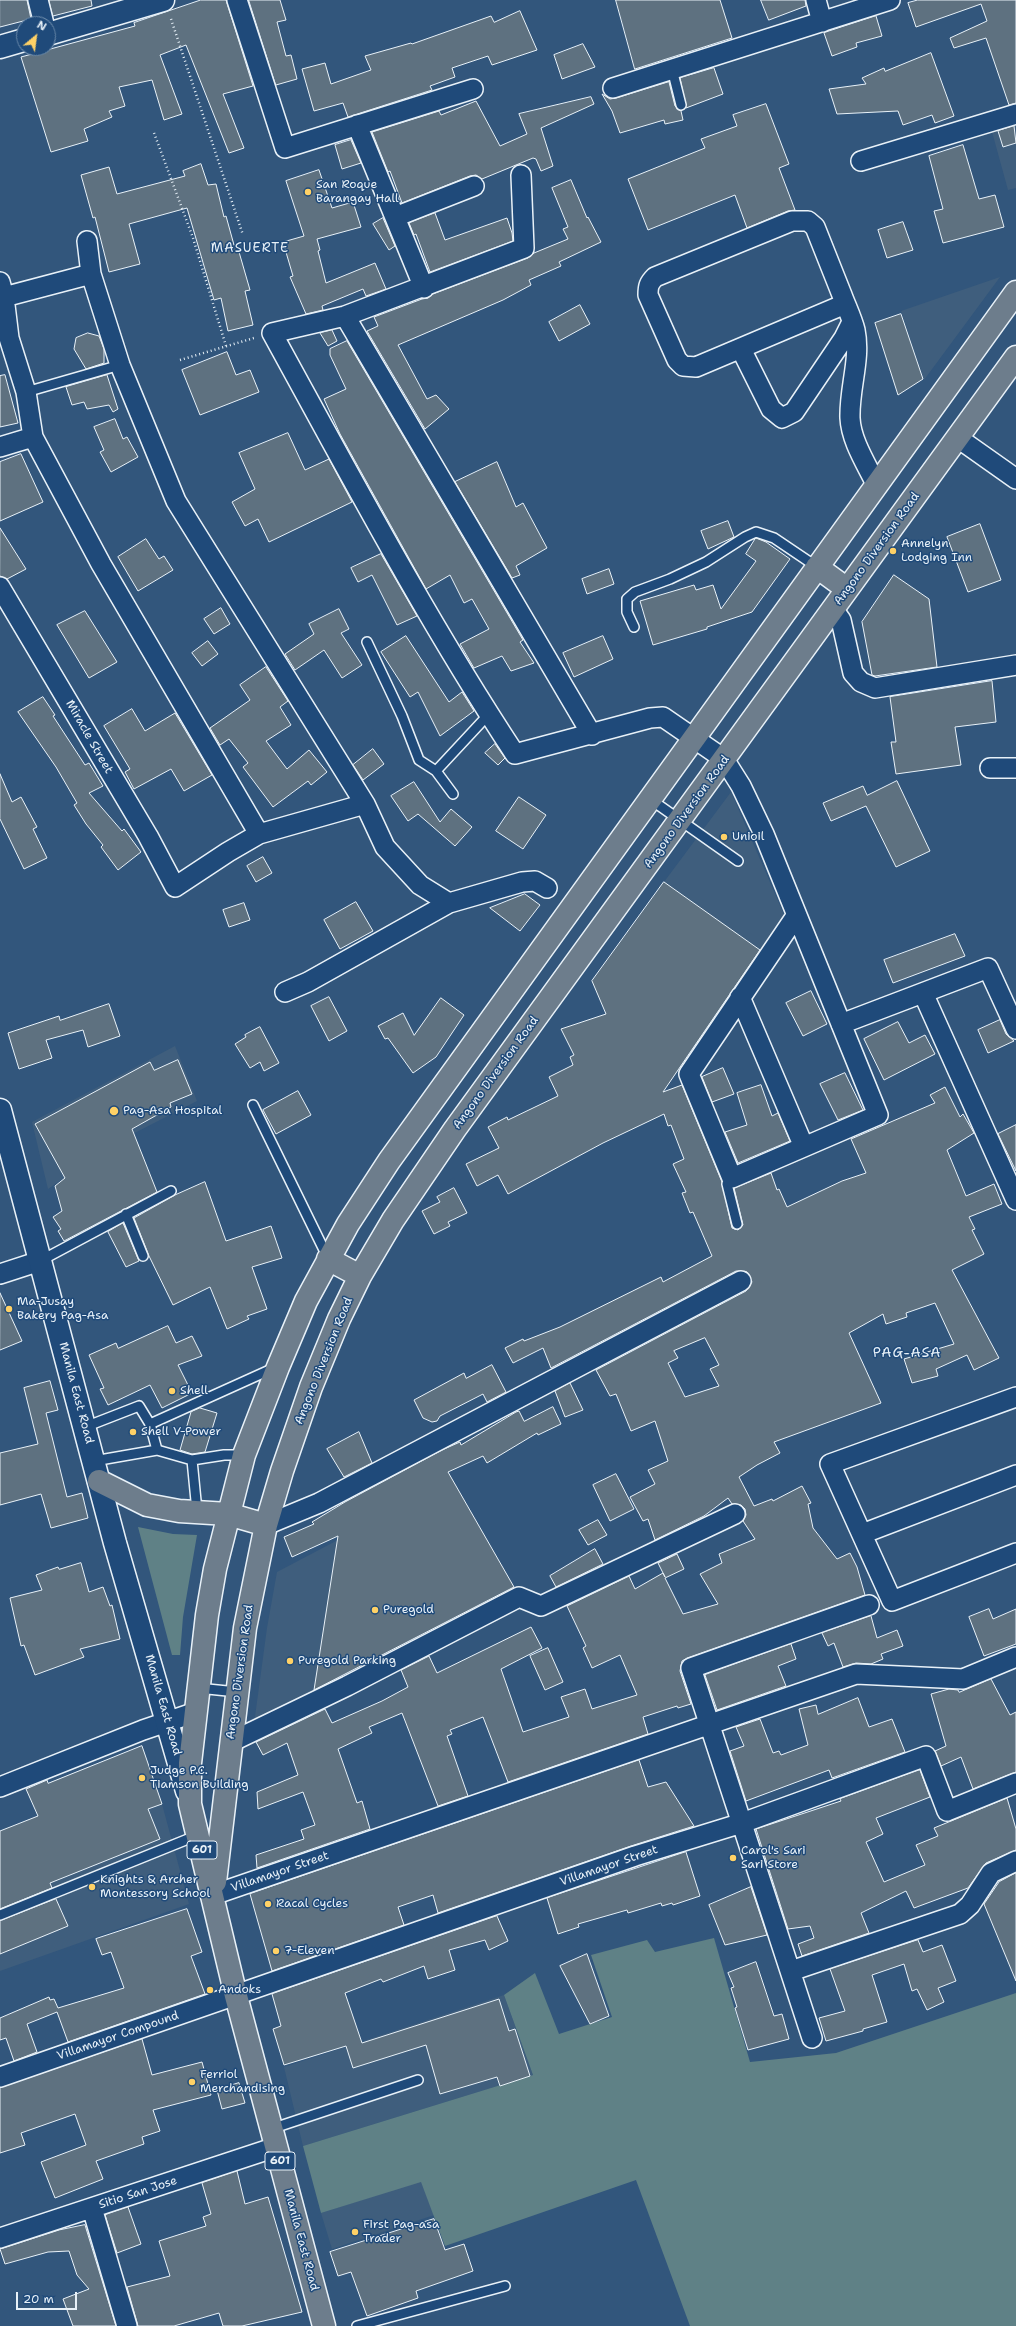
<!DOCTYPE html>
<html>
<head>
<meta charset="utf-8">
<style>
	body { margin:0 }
	#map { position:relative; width:1016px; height:2326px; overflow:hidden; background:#32567c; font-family:"Shantell Sans",sans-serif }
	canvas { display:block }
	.north { position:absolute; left:16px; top:16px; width:40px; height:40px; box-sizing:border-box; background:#1f4a7a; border:1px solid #6f8dac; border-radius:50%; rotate:29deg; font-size:11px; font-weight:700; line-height:16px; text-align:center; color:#e8f1f8 }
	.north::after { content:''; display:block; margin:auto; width:14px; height:18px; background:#ffd166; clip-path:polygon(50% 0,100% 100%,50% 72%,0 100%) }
	.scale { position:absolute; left:16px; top:2292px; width:61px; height:18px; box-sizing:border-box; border:2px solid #e8f1f8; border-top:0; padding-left:5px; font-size:12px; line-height:14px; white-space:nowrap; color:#e8f1f8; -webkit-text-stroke:3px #1f4a7a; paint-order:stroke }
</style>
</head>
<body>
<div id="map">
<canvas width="1016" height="2326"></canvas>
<div class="north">N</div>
<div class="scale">20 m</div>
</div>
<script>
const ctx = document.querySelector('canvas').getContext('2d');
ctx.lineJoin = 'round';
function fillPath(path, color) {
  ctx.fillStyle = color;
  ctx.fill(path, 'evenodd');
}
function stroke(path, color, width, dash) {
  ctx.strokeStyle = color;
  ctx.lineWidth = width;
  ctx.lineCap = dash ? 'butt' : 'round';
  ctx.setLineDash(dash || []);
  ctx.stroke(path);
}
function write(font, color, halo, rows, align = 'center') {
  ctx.font = font + ' "Shantell Sans",sans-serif';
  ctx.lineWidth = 3;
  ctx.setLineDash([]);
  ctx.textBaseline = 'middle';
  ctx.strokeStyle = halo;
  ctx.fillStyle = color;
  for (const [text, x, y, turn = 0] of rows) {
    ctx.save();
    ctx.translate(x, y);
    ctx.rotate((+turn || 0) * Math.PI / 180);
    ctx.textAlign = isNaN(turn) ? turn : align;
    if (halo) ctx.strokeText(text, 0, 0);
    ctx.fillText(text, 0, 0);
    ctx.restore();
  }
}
const built = new Path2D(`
	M1016,121V188L1008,190L991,128Z
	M1000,277L924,380L901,311Z
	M731,792L785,917L761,951L664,882Z
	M175,1046L197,1101L117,1142L48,1189L32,1122Z
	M452,1480L517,1592L254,1724L267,1628L277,1572Z
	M162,1804L189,1904L0,1971V1870Z
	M504,1995L533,2075L303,2146L284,2067Z
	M421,2181L434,2215L332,2249L321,2213Z`);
const green = new Path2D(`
	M138,1527L173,1534L197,1535L183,1617L180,1655H172Z
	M714,1938L750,2062L836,2053L1016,1993V2326H690L636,2180L445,2246L421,2182L321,2213L303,2146L533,2075L504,1995L535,1973L559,2034L612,2017L591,1955L647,1940L655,1952Z`);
const building = new Path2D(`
	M0,0H27L31,19L0,27Z
	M49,0H91L92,6L53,16Z
	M201,0H226L253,86L223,94L244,148L229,153L186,45L160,55L182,114L164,120L152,80L119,87L125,106L109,111L112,117L84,129L88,141L51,152L21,57L135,26L134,23Z
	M249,0H280L286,20L277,22L286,56L291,55L297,79L276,85Z
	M616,0H720L732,38L635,69Z
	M761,0H805L806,6L769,20Z
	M918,0H1016V103L1009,105L986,38L954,48L950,38L987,21L981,4L916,27L908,3Z
	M520,11L537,50L492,65L488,56L452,68L455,77L430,86L432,90L348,117L343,103L314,111L302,69L325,63L331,84L371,70L365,56L411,43L412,44L491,16L494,22Z
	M876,16L882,36L856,43L857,47L832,56L824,33Z
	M583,44L595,67L562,79L554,55Z
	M931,53L954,116L935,123L932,115L903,125L898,111L837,114L829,89L866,84L862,78L884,68L885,71Z
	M714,68L723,94L686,108L680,78Z
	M669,82L675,106L681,111L683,120L665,124L664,120L620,133L612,111L602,94L610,99L616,98Z
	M591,97L594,104L541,128L553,166L541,171L536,159L533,158L482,179L476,175L470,176L402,203L390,171L388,172L372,132L439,111L441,115L476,101L500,146L527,134L519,114Z
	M766,104L789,164L779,168L795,210L788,211L747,228L735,195L648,230L628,179L705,148L701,139L737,126L733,115Z
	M1014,126L1016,143L1003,147L998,131Z
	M351,140L361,163L342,169L335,145Z
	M963,145L979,199L995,195L1004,227L943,243L934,211L943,209L929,156Z
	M201,164L208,185L216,184L224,217L226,216L234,245H237L250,290L245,291L253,325L228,331L221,298L214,300L187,208L129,224L140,264L109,272L95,217L93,218L81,175L109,167L117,194L185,176L183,171Z
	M319,170L332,208L353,202L361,227L317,239L320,250L318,251L326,283L375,263L386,289L366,296L363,289L322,306L323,310L306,314L290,277L293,276L283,242L304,236L286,181Z
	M571,180L587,218L588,217L601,242L559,262L561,266L529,280L531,285L503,300L398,345L427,399L436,395L449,409L425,429L367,331L378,326L374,317L422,299L428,298L433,294L528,258L534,253L568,239L563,229L568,227L552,188Z
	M435,213L445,240L507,218L512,233L513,241L430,272L416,234L414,235L409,223Z
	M383,218L395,246L389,250L373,224Z
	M903,222L913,250L887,258L878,230Z
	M580,305L590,324L559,341L549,322Z
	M901,314L923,379L898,395L875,323Z
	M332,330L337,341L328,346L320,333Z
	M88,333L99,336L104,349V363L86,369L74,349L76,338Z
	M347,341L493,589L523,640L520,642L534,663L511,671L502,656L474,668L460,644L489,629L472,599L464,603L450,575L426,589L340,434L324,399L346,389L330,355V349Z
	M227,352L236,375L250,370L259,392L200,415L182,370Z
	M5,375L18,423L0,427V376Z
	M107,375L118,409L113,412L109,405L87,409L84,402L72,405L66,387Z
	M115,419L123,439L127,437L138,457L111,472L100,452L104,450L94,427Z
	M288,433L305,470L329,459L352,502L269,542L258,519L245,526L232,502L255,489L239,453Z
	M21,454L43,502L0,521V462Z
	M497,462L516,507L523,503L547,548L516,566L520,575L512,578L455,482Z
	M728,521L734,537L708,549L701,531Z
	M980,524L1001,580L968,592L947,537Z
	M0,528L26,569L7,579L0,576Z
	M756,538L766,542L790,559L752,612L707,627V629L653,645L640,601L694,585L696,590L713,585L721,609L756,561L746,554Z
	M146,539L159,559L164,556L173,570L138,591L118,557Z
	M381,554L417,616L397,625L372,575L358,582L351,568Z
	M609,569L614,584L587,594L582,579Z
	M894,575L929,599L937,667L875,676L872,675L862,622Z
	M221,608L230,624L214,634L204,619Z
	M339,609L349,629L341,633L362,665L342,678L324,650L295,670L285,654L314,634L309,624Z
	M85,611L117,662L89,678L57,625Z
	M406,636L449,702L462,692L474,711L440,736L418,692L410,697L381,652Z
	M603,636L613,659L574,677L563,653Z
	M208,641L218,654L202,666L192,653Z
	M266,667L288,701L280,707L291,725L266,741L287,769L309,750L327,772L311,785L308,781L273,807L243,767L248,763L229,739L220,745L210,728L250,700L240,685Z
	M992,681L996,722L955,727L961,765L896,774L891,742H896L890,697Z
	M43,697L55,715L53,716L85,765L89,763L103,786L89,793L122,831L124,829L141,852L118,870L101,847L103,845L86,824L74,805L77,803L56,767L18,712Z
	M132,709L145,731L175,713L212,775L184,791L171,769L134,789L125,772L130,769L104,726Z
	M495,744L505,758L498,765L485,753Z
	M373,749L384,764L363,780L353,765Z
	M0,774L12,802L21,797L37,827L33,829L47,858L24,869L0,819Z
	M897,781L930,851L896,867L866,806L831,821L823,803L863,786L867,795Z
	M414,782L440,822L451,809L472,827L455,846L418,814L408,821L391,796Z
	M519,797L546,815L523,849L496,831Z
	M263,857L272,873L256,882L247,866Z
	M664,882L760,950L663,1092L682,1085L722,1182L732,1228L738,1230L743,1225L734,1188L771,1173L777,1190L779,1189L787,1207L842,1181L866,1173L851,1139L935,1103L930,1095L945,1087L960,1117L963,1114L974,1133L947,1150L966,1196L994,1184L1002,1204L969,1217L975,1229L972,1230L984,1254L952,1270L999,1358L974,1370L967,1355L936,1369L938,1376L912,1383L904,1359L954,1344L935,1303L906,1313L907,1317L886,1324L883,1314L849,1333L881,1403L774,1442L780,1453L757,1465L739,1477L754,1506L772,1499L773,1501L802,1486L811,1503L808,1504L813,1528L837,1559L850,1553L857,1567L865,1595L687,1658L682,1661L680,1671L691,1704L678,1708L677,1706L643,1717L648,1734L508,1782L483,1717L450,1730L452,1734L447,1736L468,1796L438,1806L402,1713L369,1727L372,1733L338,1749L357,1803L362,1801L370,1829L257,1868L256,1855L304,1839L301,1830L315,1825L303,1792L258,1809L257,1792L298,1775L287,1743L263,1755L256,1742L325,1709L332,1723L382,1701L408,1687L401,1670L429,1656L437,1673L531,1627L542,1648L501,1669L523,1732L569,1717L561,1697L585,1689L592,1709L637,1695L620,1655L592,1668L583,1648L586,1646L567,1606L629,1576L635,1589L663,1573L665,1577L658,1563L677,1554L684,1569L665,1578L683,1614L718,1604L700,1574L722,1563L719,1554L755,1539L743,1521L746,1515L745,1509L741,1505L732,1504L728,1498L704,1516L655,1540L648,1519L643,1521L630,1497L655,1484L648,1470L668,1461L655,1421L631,1431L616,1394L610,1396L596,1370L746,1291L752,1282L747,1272L736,1271L551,1368L543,1348L513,1363L505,1348L523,1339L524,1341L560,1327L661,1277L663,1282L712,1256L693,1212L690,1213L682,1193L686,1192L673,1164L684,1159L671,1125L668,1126L664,1114L603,1143L508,1194L498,1175L477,1186L466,1164L499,1148L488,1127L507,1117L508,1120L558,1096L549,1077L573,1065L570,1057L574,1055L561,1029L606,1014L592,981ZM705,1338L719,1365L710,1369L719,1386L685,1397L668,1363L678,1358L674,1351Z
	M525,894L540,905L520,931L490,908Z
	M356,902L373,931L340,949L324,920Z
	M244,903L250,920L229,927L223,910Z
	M955,934L965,956L893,983L884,960Z
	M811,991L827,1024L803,1036L786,1003Z
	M329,997L347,1031L329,1041L311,1006Z
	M441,998L464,1015L436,1057L413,1073L388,1038L385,1039L378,1026L403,1013L414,1035Z
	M109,1004L120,1036L88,1047L83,1030L46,1040L52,1058L19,1069L8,1033L59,1016L60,1020Z
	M1000,1020L1006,1034L1014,1041L988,1053L978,1030Z
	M898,1022L909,1043L925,1035L935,1054L884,1080L864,1039Z
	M260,1027L279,1063L264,1071L260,1062L250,1068L235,1044L246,1037L245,1035Z
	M178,1060L192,1094L170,1103L171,1107L132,1129L157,1192L64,1241L58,1231L61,1229L53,1217L62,1211L55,1186L65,1178L35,1124L150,1062L154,1070Z
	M723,1068L734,1094L712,1102L702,1077Z
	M845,1073L863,1110L838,1120L820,1084Z
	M761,1085L772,1116L778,1113L790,1141L738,1163L725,1132L747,1125L737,1093Z
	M298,1091L311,1115L276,1134L263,1110Z
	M1016,1125V1171L998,1134Z
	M205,1182L226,1241L271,1226L282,1258L252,1267L267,1309L247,1316L249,1319L227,1329L210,1287L173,1305L149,1256L134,1218L175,1195Z
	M454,1188L467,1213L448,1222L450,1226L434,1234L422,1211L440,1202L437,1197Z
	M123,1223L139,1261L126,1267L108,1232Z
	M0,1293L22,1341L0,1350Z
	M168,1326L176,1343L192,1336L202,1356L178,1365L192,1393L162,1408L150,1385L108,1405L100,1389L104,1388L89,1355L116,1343L118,1348Z
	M492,1365L506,1392L487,1402L483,1394L440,1416L437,1421L432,1422L423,1418L414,1400L464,1373L466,1378Z
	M50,1381L58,1410L46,1413L67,1497L82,1493L88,1518L51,1528L41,1494L0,1505V1453L38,1444L24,1388Z
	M570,1383L583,1410L565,1417L555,1391Z
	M553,1407L561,1424L538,1435L537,1433L487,1463L483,1456L448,1472L514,1587L314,1690L338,1536L292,1557L284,1537L314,1524L312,1522L345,1502L442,1450L460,1442L461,1445L516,1412L519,1411L524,1421Z
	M200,1408L217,1413L205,1452L192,1454L180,1450L191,1412Z
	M359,1432L372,1463L344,1477L327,1449Z
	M616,1474L634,1509L610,1521L593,1485Z
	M598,1520L607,1535L588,1545L579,1530Z
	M595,1549L603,1564L556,1587L550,1576Z
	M81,1563L89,1592L103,1587L110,1606L112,1605L120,1639L80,1649L84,1657L35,1675L24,1645L21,1646L10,1598L42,1590L36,1575L58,1567L59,1569Z
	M989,1609L993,1619L1016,1609V1644L984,1656L969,1617Z
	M871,1616L877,1638L897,1630L903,1646L881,1654L883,1659L871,1664L856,1663L843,1667L834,1643L828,1646L822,1633Z
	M791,1644L796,1659L778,1666L786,1686L717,1710L705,1675Z
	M548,1648L563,1682L545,1690L530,1656Z
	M991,1679L1010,1715L1016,1712V1772L973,1789L961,1757L941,1766L935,1751L946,1746L931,1694L949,1689L958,1690L959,1692Z
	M858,1698L869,1727L892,1719L905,1752L832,1778L829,1770L746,1801L730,1751L744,1746L736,1727L760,1719L773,1753L779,1751L781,1755L808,1745L799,1709L816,1705L818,1714Z
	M142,1746L162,1804L148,1809L160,1839L50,1883L52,1888L0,1909V1831L38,1816L26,1789L47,1780L48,1783Z
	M639,1760L648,1787L666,1782L694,1826L631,1846L438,1913L433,1895L398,1907L404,1925L272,1971L250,1894Z
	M920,1770L930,1797L876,1818L883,1834L866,1842L884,1882L925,1865L916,1845L938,1836L934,1828L1007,1798L1016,1829V1850L986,1863L968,1888L914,1908L906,1891L861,1913L869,1933L802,1956L798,1944L814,1938L810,1926L788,1929L756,1829L841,1801L840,1799Z
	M686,1852L700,1896L673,1905L672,1903L662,1906L661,1903L628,1913L627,1910L578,1924L579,1927L558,1934L547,1898Z
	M1016,1873V1981L984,1904L999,1882Z
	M751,1887L767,1935L725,1945L709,1905Z
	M56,1899L68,1926L0,1954V1921Z
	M187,1909L202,1952L191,1956L205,1994L68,2042L57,2012L27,2024L37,2052L14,2061L6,2038L0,2040V2018L49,1997L50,2000L54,1999L58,2008L124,1988L111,1952L102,1955L96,1939Z
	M497,1916L508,1941L489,1950L485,1940L449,1950L455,1970L428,1979L424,1966L383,1982L381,1979L345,1993L362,2043L499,1999L509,2031L515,2029L530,2076L500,2086L497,2077L440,2094L426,2045L353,2068L346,2046L284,2065L273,2029L281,2026L272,1994Z
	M918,1940L923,1952L942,1945L956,1981L938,1988L944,2002L927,2010L917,1989L912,1991L904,1964L872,1975L887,2022L863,2029V2031L826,2041L819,2018L845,2011L830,1969Z
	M587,1954L609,2016L590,2024L560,1966Z
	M756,1962L774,2016L782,2014L789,2039L748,2050L735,2008L737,2007L731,1988L734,1987L728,1973Z
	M142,2039L152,2075L202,2062L211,2095L153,2110L160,2131L142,2137L144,2144L96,2161L103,2179L55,2198L41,2162L86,2145L75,2114L21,2133L25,2145L0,2153V2088Z
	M239,2083L245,2103L222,2109L217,2090Z
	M237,2171L245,2204L268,2197L302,2312L242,2326H223L219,2313L174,2326H138L127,2287L170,2276L159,2241L206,2226L203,2217L211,2214L202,2183Z
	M128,2207L141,2244L117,2253L105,2215Z
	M434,2219L445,2250L464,2244L473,2271L416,2291L418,2298L367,2316L351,2272L338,2276L330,2252Z
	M85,2225L116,2326H73L63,2299L89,2289L77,2275L69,2251L48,2252L5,2264L0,2249L59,2230Z`);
const path = new Path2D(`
	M171,19L243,235
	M154,133L193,238L226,346
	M180,360L254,338`);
const lane = new Path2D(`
	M672,69L681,105
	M26,392L120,365
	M634,627L627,612V599L635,592L670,579L706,562L745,537L756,532L774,538L817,567
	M367,642L402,716L419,760L436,771L453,794
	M436,771L489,714
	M650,799L738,861
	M253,1105L328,1258
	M732,1178L727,1184L737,1224
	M126,1214L143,1256
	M40,1261L171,1191
	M150,1424L274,1368
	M85,1427L139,1406L150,1424L157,1450
	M192,1460L197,1511
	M94,1461L157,1450L192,1460L224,1455H244
	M198,1688L237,1692
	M0,1915L198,1835
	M271,2129L418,2080
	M357,2326L505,2286`);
const street = new Path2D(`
	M38,0L44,24
	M237,0L285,148L473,89
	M816,0L822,22
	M613,88L890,0
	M357,125L424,288
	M861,161L1016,114
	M521,175L524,248L345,316L272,333C350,475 426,619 515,754L650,718L663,717L724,759L741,786L764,834L878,1115L732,1178L689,1074L796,916
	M395,217L474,186
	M87,241L91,274L120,365L176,501L365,804L385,847L420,885L449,903L522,882L535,881L547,888
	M0,282L4,297L9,338L26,392L33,437L101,564L259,834
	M0,298L91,274
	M845,304L696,367L683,366L677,360L648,295C648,286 649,283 655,277L792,221H808L815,227C824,250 833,272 842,295C846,306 852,318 855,330C861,359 849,388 850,418C851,441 867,465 877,486
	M345,316L592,735
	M741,349L771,409L782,418L794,412L844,338L852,322
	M958,438L1016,479
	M0,447L33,437
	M0,587L148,836L175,887L228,852L259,834L365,804
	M833,609L841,620L853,673L861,682L875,688L1016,665
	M990,768H1016
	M285,992L308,982L449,903
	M923,993L1016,1200
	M740,997L804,1147
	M841,1024L988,968L1016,1029
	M0,1274L40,1261
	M1016,1397L830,1464L892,1601L1016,1553
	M266,1525L319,1503L741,1281
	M862,1534L1016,1475
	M231,1742L347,1686L519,1597L541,1606L735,1514
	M0,1787L143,1730L196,1712
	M213,1895L856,1674L963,1679L1016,1657
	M791,1971L960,1914L970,1905L991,1873L1016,1861
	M812,2038L691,1668L869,1605
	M0,2077L635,1856L742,1823L926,1756L947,1811L1016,1783
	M92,2208L127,2326
	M0,2238L276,2147`);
const secondary = new Path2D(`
	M48,34L163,0
	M0,47L24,40
	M0,1110L115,1543L187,1791`);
const primary = new Path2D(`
	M817,567L847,589
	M328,1259L360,1276
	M99,1481L147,1505L179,1511L228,1514L266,1525
	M215,1882L245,1628L266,1525L282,1471L311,1387L339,1319L360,1276L393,1220L455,1129L1016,357
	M324,2326L236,1996L190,1804V1763L207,1615L215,1569L244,1455L278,1367L306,1301L348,1224L389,1161L1016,292`);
const markers = [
	[308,192,4,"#ffd166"],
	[893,551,4,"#ffd166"],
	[724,837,4,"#ffd166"],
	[114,1111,5,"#ffd166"],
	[9,1309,4,"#ffd166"],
	[172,1391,4,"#ffd166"],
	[133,1432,4,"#ffd166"],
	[375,1610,4,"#ffd166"],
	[290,1661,4,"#ffd166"],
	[142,1778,4,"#ffd166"],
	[733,1858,4,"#ffd166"],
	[92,1887,4,"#ffd166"],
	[268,1904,4,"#ffd166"],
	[276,1951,4,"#ffd166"],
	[210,1990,4,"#ffd166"],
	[192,2082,4,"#ffd166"],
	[355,2232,4,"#ffd166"]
];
const shields = [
	[202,1850,30],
	[280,2161,30]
];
const shieldNames = [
	["601",202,1850],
	["601",280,2161]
];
const poiNames = [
	["San Roque",316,185],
	["Barangay Hall",316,199],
	["Annelyn",901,544],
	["Lodging Inn",901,558],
	["Unioil",732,837],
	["Pag-Asa Hospital",123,1111],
	["Ma-Jusay",17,1302],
	["Bakery Pag-Asa",17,1316],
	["Shell",180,1391],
	["Shell V-Power",141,1432],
	["Puregold",383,1610],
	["Puregold Parking",298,1661],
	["Judge P.C.",150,1771],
	["Tiamson Building",150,1785],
	["Carol's Sari",741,1851],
	["Sari Store",741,1865],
	["Knights & Archer",100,1880],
	["Montessory School",100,1894],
	["Racal Cycles",276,1904],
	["7-Eleven",284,1951],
	["Andoks",218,1990],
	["Ferriol",200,2075],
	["Merchandising",200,2089],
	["First Pag-asa",363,2225],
	["Trader",363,2239]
];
const streetNames = [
	["Angono Diversion Road",877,549,-54],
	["Miracle Street",89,737,60],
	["Angono Diversion Road",687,812,-54],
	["Angono Diversion Road",496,1073,-54],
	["Angono Diversion Road",324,1361,-68],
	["Manila East Road",76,1393,75],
	["Angono Diversion Road",240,1672,-82],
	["Manila East Road",163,1705,74],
	["Villamayor Street",609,1866,-19],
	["Villamayor Street",280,1872,-19],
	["Villamayor Compound",118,2036,-19],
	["Sitio San Jose",138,2193,-18],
	["Manila East Road",301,2240,75]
];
const neighbourhoodNames = [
	["MASUERTE",250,249]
];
const quarterNames = [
	["PAG-ASA",907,1353]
];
fillPath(built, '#3f5e7d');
fillPath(green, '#5f8186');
fillPath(building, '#5e7180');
stroke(building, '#e8f1f8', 1);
stroke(lane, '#e8f1f8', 12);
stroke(street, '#e8f1f8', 22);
stroke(secondary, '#e8f1f8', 25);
stroke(primary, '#e8f1f8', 25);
stroke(path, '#e8f1f8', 2.5, [1, 3]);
stroke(lane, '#1f4a7a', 9);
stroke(street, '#1f4a7a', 19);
stroke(secondary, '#1f4a7a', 22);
stroke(primary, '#6d7d8c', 22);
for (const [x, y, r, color] of markers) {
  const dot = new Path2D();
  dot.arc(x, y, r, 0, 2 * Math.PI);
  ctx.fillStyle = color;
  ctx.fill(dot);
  stroke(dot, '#1f4a7a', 1.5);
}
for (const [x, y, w] of shields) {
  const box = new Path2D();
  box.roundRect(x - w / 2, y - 9, w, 18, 3);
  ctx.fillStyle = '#1f4a7a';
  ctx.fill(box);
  stroke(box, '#e8f1f8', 1);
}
write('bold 11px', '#e8f1f8', null, shieldNames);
write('12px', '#e8f1f8', '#1f4a7a', poiNames, 'left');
write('12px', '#e8f1f8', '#1f4a7a', streetNames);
ctx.letterSpacing = '1px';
write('13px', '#e8f1f8', '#1f4a7a', neighbourhoodNames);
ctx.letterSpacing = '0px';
ctx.letterSpacing = '1px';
write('14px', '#e8f1f8', '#1f4a7a', quarterNames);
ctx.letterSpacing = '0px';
</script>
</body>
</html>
